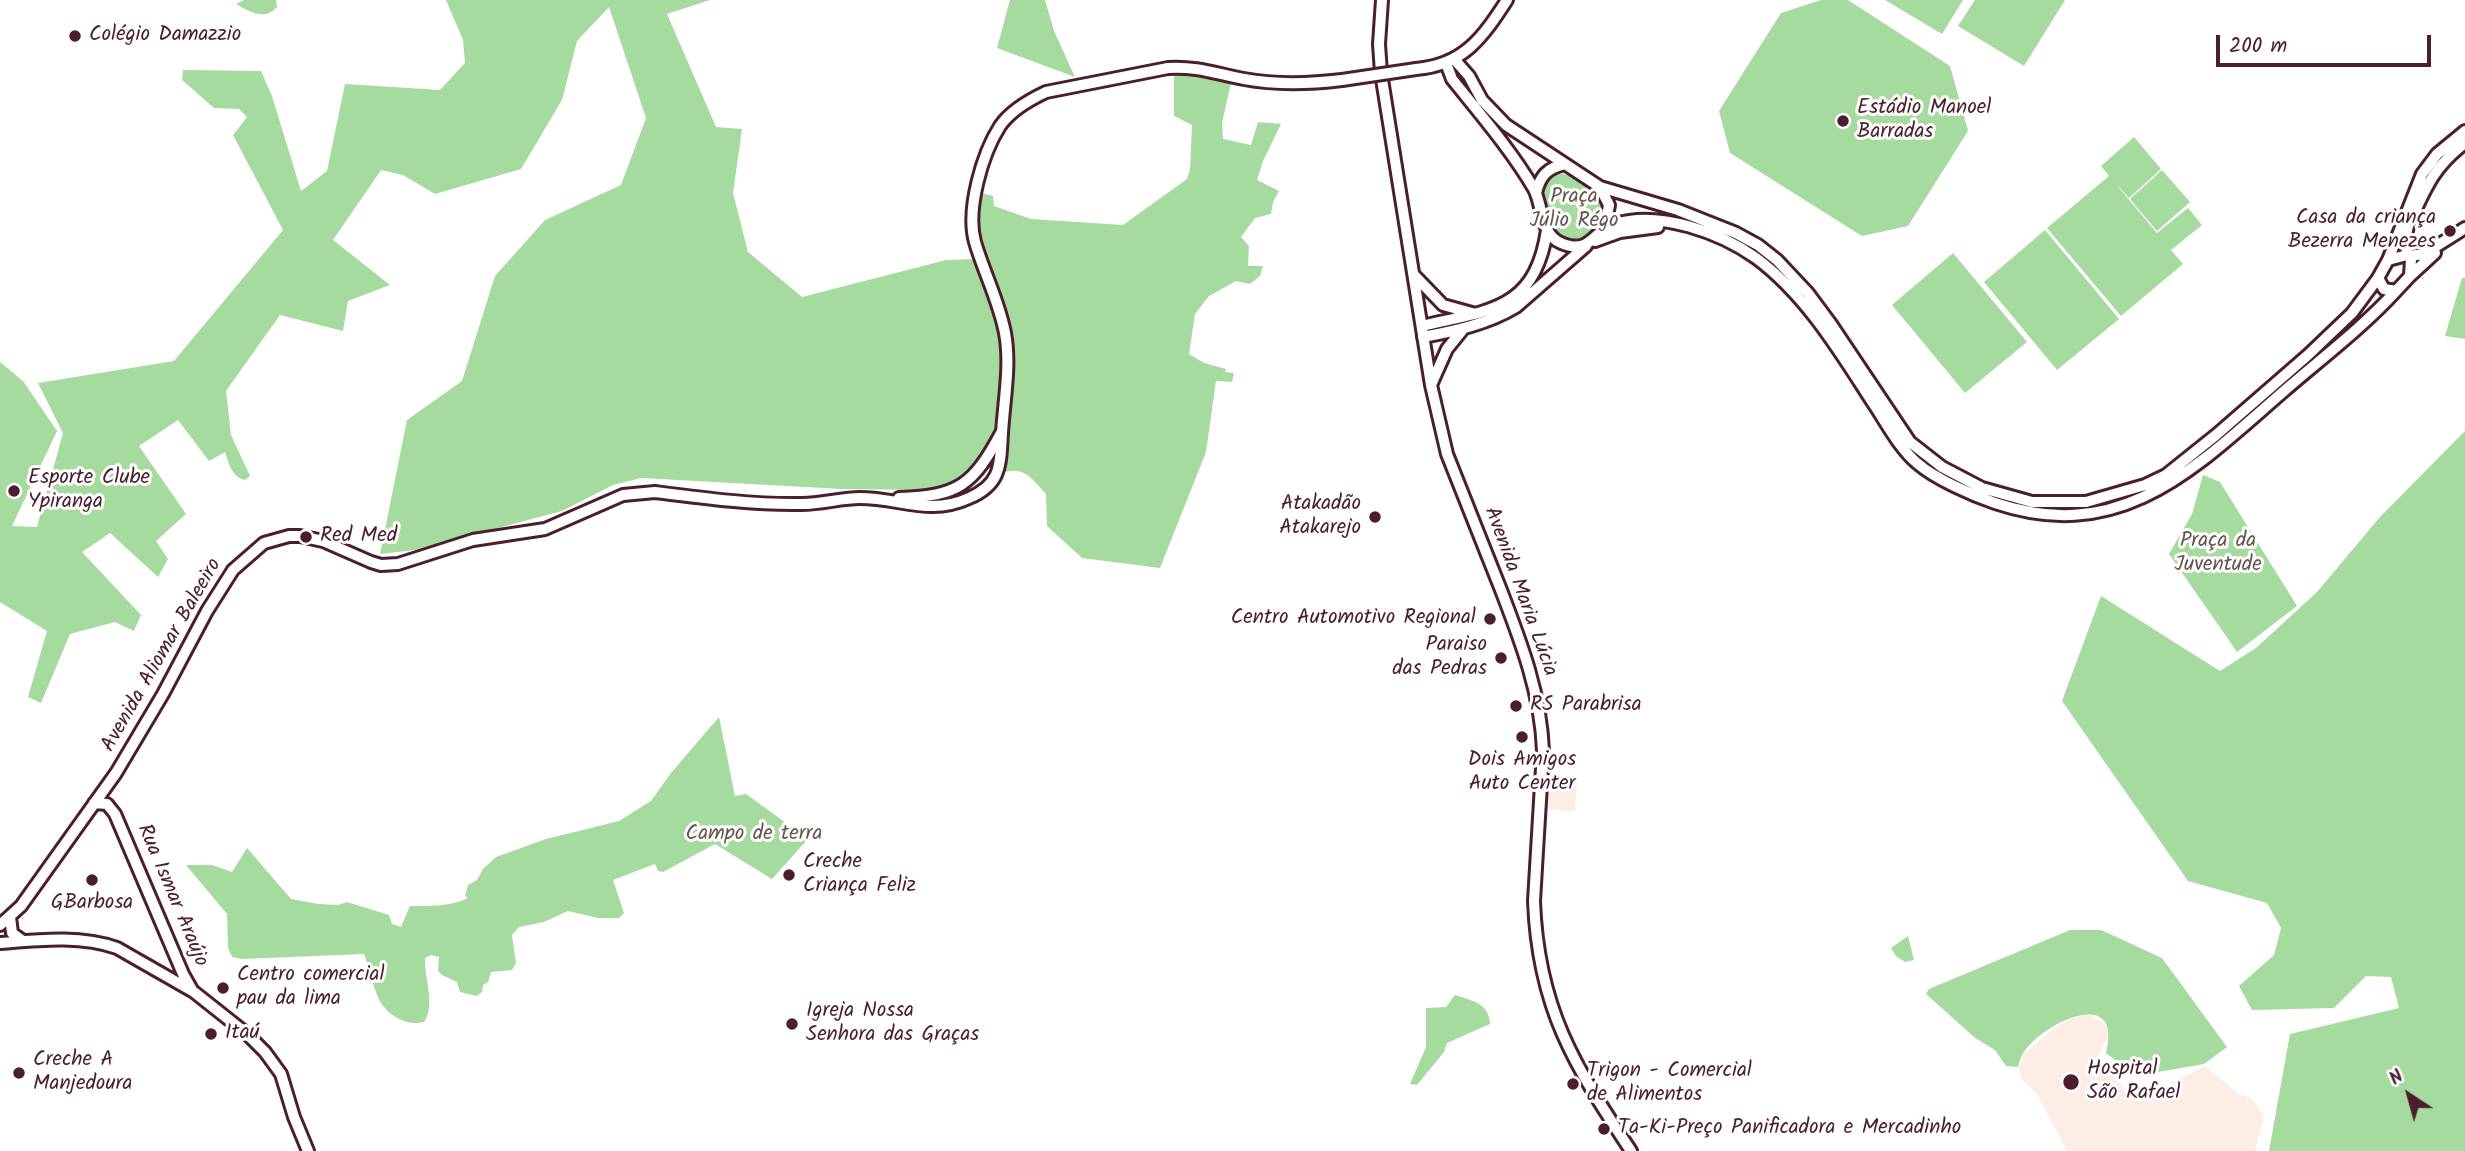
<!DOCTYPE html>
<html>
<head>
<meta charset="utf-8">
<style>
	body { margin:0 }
	#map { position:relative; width:2465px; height:1151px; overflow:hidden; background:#fff; font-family:Kalam,sans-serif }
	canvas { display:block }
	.north { position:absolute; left:2374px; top:1060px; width:70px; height:70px; -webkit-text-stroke:5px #fff; paint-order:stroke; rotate:324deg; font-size:19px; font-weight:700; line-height:28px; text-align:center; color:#4a1f2b }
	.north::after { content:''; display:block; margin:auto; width:24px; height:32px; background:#4a1f2b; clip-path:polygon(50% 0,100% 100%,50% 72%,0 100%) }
	.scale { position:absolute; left:2216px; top:35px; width:215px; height:32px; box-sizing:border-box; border:4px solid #4a1f2b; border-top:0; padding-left:9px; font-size:21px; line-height:24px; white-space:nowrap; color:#4a1f2b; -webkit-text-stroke:5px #fff; paint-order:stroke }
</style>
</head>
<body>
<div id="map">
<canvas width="2465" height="1151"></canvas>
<div class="north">N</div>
<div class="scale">200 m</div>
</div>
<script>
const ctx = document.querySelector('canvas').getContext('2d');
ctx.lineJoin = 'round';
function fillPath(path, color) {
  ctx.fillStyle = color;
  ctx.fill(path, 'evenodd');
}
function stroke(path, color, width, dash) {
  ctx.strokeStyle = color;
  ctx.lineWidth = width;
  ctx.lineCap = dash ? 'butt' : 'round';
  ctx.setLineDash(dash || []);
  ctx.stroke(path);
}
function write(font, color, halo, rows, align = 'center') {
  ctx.font = font + ' Kalam,sans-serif';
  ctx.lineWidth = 6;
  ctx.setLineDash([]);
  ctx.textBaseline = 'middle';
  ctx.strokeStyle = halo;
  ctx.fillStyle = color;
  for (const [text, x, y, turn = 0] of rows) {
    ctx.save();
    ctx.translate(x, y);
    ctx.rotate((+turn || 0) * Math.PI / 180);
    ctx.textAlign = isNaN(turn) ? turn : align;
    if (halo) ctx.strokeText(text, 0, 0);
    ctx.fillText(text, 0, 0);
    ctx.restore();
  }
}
const built = new Path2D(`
	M1544,781L1577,783L1575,811L1542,809Z
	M2087,1014L2101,1021L2107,1028L2108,1036L2099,1055L2124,1089L2141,1092L2166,1086L2205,1066L2239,1094L2252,1099L2264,1116L2255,1151H2067L2038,1096L2021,1078L2019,1067L2025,1053L2050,1031L2068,1020Z`);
const green = new Path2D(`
	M244,0H276L277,7C264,21 250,12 236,4Z
	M446,0H710L667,14L716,127L742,129L733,193L748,252L802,297L946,260L976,259L981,193L993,196L994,206L1031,219L1123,225L1187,179L1190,170L1192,125L1174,116V72L1231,83L1222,123L1223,139L1251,145L1258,122L1281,124L1263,161L1257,180L1279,191L1273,202L1271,214L1255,218L1241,237L1249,246L1248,266H1263L1260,276L1250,284L1236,281L1209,296L1195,314L1189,354L1204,363L1226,369L1225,372L1234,373L1232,382L1216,381L1206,452L1160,568L1082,558L1047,526L1046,494C1029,476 1024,465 998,474L979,463L961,478L930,490L842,489L641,478L613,485L562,511L415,550L380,554L407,420L462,381L495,276L545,220L621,185L646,118L609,7L577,41L562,100L521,169L435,194L403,175L381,170L333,240L390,285L348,301L343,331L280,315L226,391L231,435L250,476L245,480C231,476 229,464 225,452L209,461L178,420L139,446L186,514L156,541L168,559L158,577L110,533L82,552L141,615L134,631L115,622L70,634L41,703L28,697L47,631L0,602V362L23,381L57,431L12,526L37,527L63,433L38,383L174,361L283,230L233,135L247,117L239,109L214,108L182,80L183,70L261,71L272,96L301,191L327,171L345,84L440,90L465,63L463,40Z
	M1010,0H1045L1054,31L1075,77L997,48Z
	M1821,0H1848L1950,66L1968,131L1908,226L1862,236L1730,153L1719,111L1781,13Z
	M1885,0H1963L1942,34Z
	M1975,0H2065L2024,66L1958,26Z
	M2134,137L2161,169L2129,198L2115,183L2157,233L2188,208L2202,225L2171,250L2183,264L2121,316L2047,228L2109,176L2101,166Z
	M2162,170L2190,202L2157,231L2130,199Z
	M1560,173C1589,181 1628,209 1588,236C1582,239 1573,242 1566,241C1558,239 1552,228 1548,221C1541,209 1542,191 1547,179Z
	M2045,230L2119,319L2057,370L1984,282Z
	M1953,253L2027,342L1965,393L1892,305Z
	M2462,278H2465V339L2445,336Z
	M2465,431V1151H2269L2290,1034L2399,1008L2391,977L2366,976L2334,1008L2252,1010L2239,986L2274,955L2281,928L2267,903L2188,881L2062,701L2101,596L2220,671L2256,648L2317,592L2380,517Z
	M2203,475L2220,482L2297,606L2237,652L2169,554L2192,514Z
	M719,717L735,796L746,794L808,839L772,879L715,844L663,872L658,871L655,864L613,880L624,913L619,918H598L568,911L544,922L519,927L512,935L516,963L512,970L491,972L488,982L483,985L482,992L477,996L460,992L457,982L442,975L438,971L439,957L431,955L425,958C424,977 436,1005 424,1022C410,1026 394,1019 384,1007C375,997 369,967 364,954L242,959L232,957L228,948L227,914L186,865H212L232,872L247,848L291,899L318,904L338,905L347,902L389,915L392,924L401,927L410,906C430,906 449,907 468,898L465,896L468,885L477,880L483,869L496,857L546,839L619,821L651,801L671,773Z
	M2070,930H2101L2162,958L2227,1047L2204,1064L2152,1073L2123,1066L2106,1053C2123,985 2044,1022 2024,1052C2021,1056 2019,1063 2018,1067L2006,1066L1995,1050L1974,1037L1926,994L1929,989Z
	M1908,936L1914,960L1905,962L1896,956L1891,948Z
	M1455,995C1473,1001 1489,1003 1490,1024L1447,1043L1444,1052L1417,1085L1410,1084L1426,1047V1008L1446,1007Z`);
const secondary = new Path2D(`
	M1382,0L1379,44L1381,73L1431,385L1447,454C1465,500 1483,545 1501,590C1521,642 1541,694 1543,751L1534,901C1538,1008 1574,1065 1631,1151
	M1454,59L1469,76L1482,100L1506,125L1600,187L1678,210L1736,233L1758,245L1777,260L1808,293L1831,324L1910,442L1942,467L1982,488L2032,502H2086L2145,485L2166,475L2216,435L2308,355L2352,313L2378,278
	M1446,63L1452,79C1480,114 1511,150 1534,189C1543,206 1540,234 1561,243C1591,256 1593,230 1615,224C1659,210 1721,233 1756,258C1806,295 1840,352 1873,403C1886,422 1899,448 1917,463C1935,479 1972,495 1995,503C2122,546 2196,467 2284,391C2322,358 2362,328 2396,291
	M1416,69C1464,65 1483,37 1507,0
	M1600,187L1609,205L1605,228
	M1536,193C1540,176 1547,168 1565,164
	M1595,241L1620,232L1658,227
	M2407,255L2406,235L2408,226C2425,190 2432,168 2465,143
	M2409,256L2424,254L2465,228
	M2388,260L2407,255L2411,259L2410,276L2396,291L2384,289L2378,278L2388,260L2422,174L2437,154L2465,131
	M1414,275L1443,305L1472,313
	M2410,276L2435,253
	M1422,326C1489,310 1535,311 1547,230
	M1423,337C1455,331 1488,324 1516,307L1586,246
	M1431,385L1447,349L1464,328
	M899,498C959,496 973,485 1001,433
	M94,803L107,804L115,814L183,974L192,990
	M10,917L12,933L23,941
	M0,925L21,906L116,773L163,694L207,611L233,570L264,543L289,536H300L323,541L371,562L381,565L398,564L473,540L545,529L623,495L655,492C702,498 755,505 802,504C822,504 841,498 860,498C900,498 930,516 969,498C1002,484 1000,464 1002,433C1004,400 1011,365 1005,333C999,301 984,273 975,242C966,210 982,154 1000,126C1011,110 1029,100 1046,92L1168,68C1196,66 1217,74 1244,79C1276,85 1309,84 1342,80
	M0,943C38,940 80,935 117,948L194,992L247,1034L265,1052L281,1074L294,1117L308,1151`);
const secondaryBridge = new Path2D(`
	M1342,80L1416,69`);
const markers = [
	[75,36,7,"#4a1f2b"],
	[1843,121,7,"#4a1f2b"],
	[2450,231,7,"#4a1f2b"],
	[14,491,7,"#4a1f2b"],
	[1375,517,7,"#4a1f2b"],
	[306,537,7,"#4a1f2b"],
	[1490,619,7,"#4a1f2b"],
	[1501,658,7,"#4a1f2b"],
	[1516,706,7,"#4a1f2b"],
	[1522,737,7,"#4a1f2b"],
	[789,875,7,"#4a1f2b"],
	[92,880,7,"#4a1f2b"],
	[223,988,7,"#4a1f2b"],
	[792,1024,7,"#4a1f2b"],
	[211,1034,7,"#4a1f2b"],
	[19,1073,7,"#4a1f2b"],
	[2071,1082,9,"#4a1f2b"],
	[1573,1084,7,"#4a1f2b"],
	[1604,1129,7,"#4a1f2b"]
];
const poiNames = [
	["Colégio Damazzio",89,36],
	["Estádio Manoel",1857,109],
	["Barradas",1857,133],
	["Casa da criança",2436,219,"right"],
	["Bezerra Menezes",2436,243,"right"],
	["Esporte Clube",28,479],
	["Ypiranga",28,503],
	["Atakadão",1361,505,"right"],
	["Atakarejo",1361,529,"right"],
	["Red Med",320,537],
	["Centro Automotivo Regional",1476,619,"right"],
	["Paraiso",1487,646,"right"],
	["das Pedras",1487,670,"right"],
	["RS Parabrisa",1530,706],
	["Dois Amigos",1522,761,"center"],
	["Auto Center",1522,785,"center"],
	["Creche",803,863],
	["Criança Feliz",803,887],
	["GBarbosa",92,904,"center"],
	["Centro comercial",237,976],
	["pau da lima",237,1000],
	["Igreja Nossa",806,1012],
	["Senhora das Graças",806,1036],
	["Itaú",225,1034],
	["Creche A",33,1061],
	["Manjedoura",33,1085],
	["Hospital",2087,1070],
	["São Rafael",2087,1094],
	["Trigon - Comercial",1587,1072],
	["de Alimentos",1587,1096],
	["Ta-Ki-Preço Panificadora e Mercadinho",1618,1129]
];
const parkNames = [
	["Praça",1574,198],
	["Júlio Régo",1574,222],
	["Praça da",2218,542],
	["Juventude",2218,566],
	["Campo de terra",754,835]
];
const streetNames = [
	["Avenida Maria Lúcia",1519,592,70],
	["Avenida Aliomar Baleeiro",163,656,-60],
	["Rua Ismar Araújo",171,896,67]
];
fillPath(built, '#fdeee5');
fillPath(green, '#a5db9e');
stroke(secondary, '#4a1f2b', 16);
stroke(secondary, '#fff', 10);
stroke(secondaryBridge, '#4a1f2b', 16, []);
stroke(secondaryBridge, '#fff', 10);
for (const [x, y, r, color] of markers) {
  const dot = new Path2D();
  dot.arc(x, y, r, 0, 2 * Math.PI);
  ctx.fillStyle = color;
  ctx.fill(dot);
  stroke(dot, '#fff', 2.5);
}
write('21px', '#4a1f2b', '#fff', poiNames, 'left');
write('21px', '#65574e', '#fff', parkNames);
write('21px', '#4a1f2b', '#fff', streetNames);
</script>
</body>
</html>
